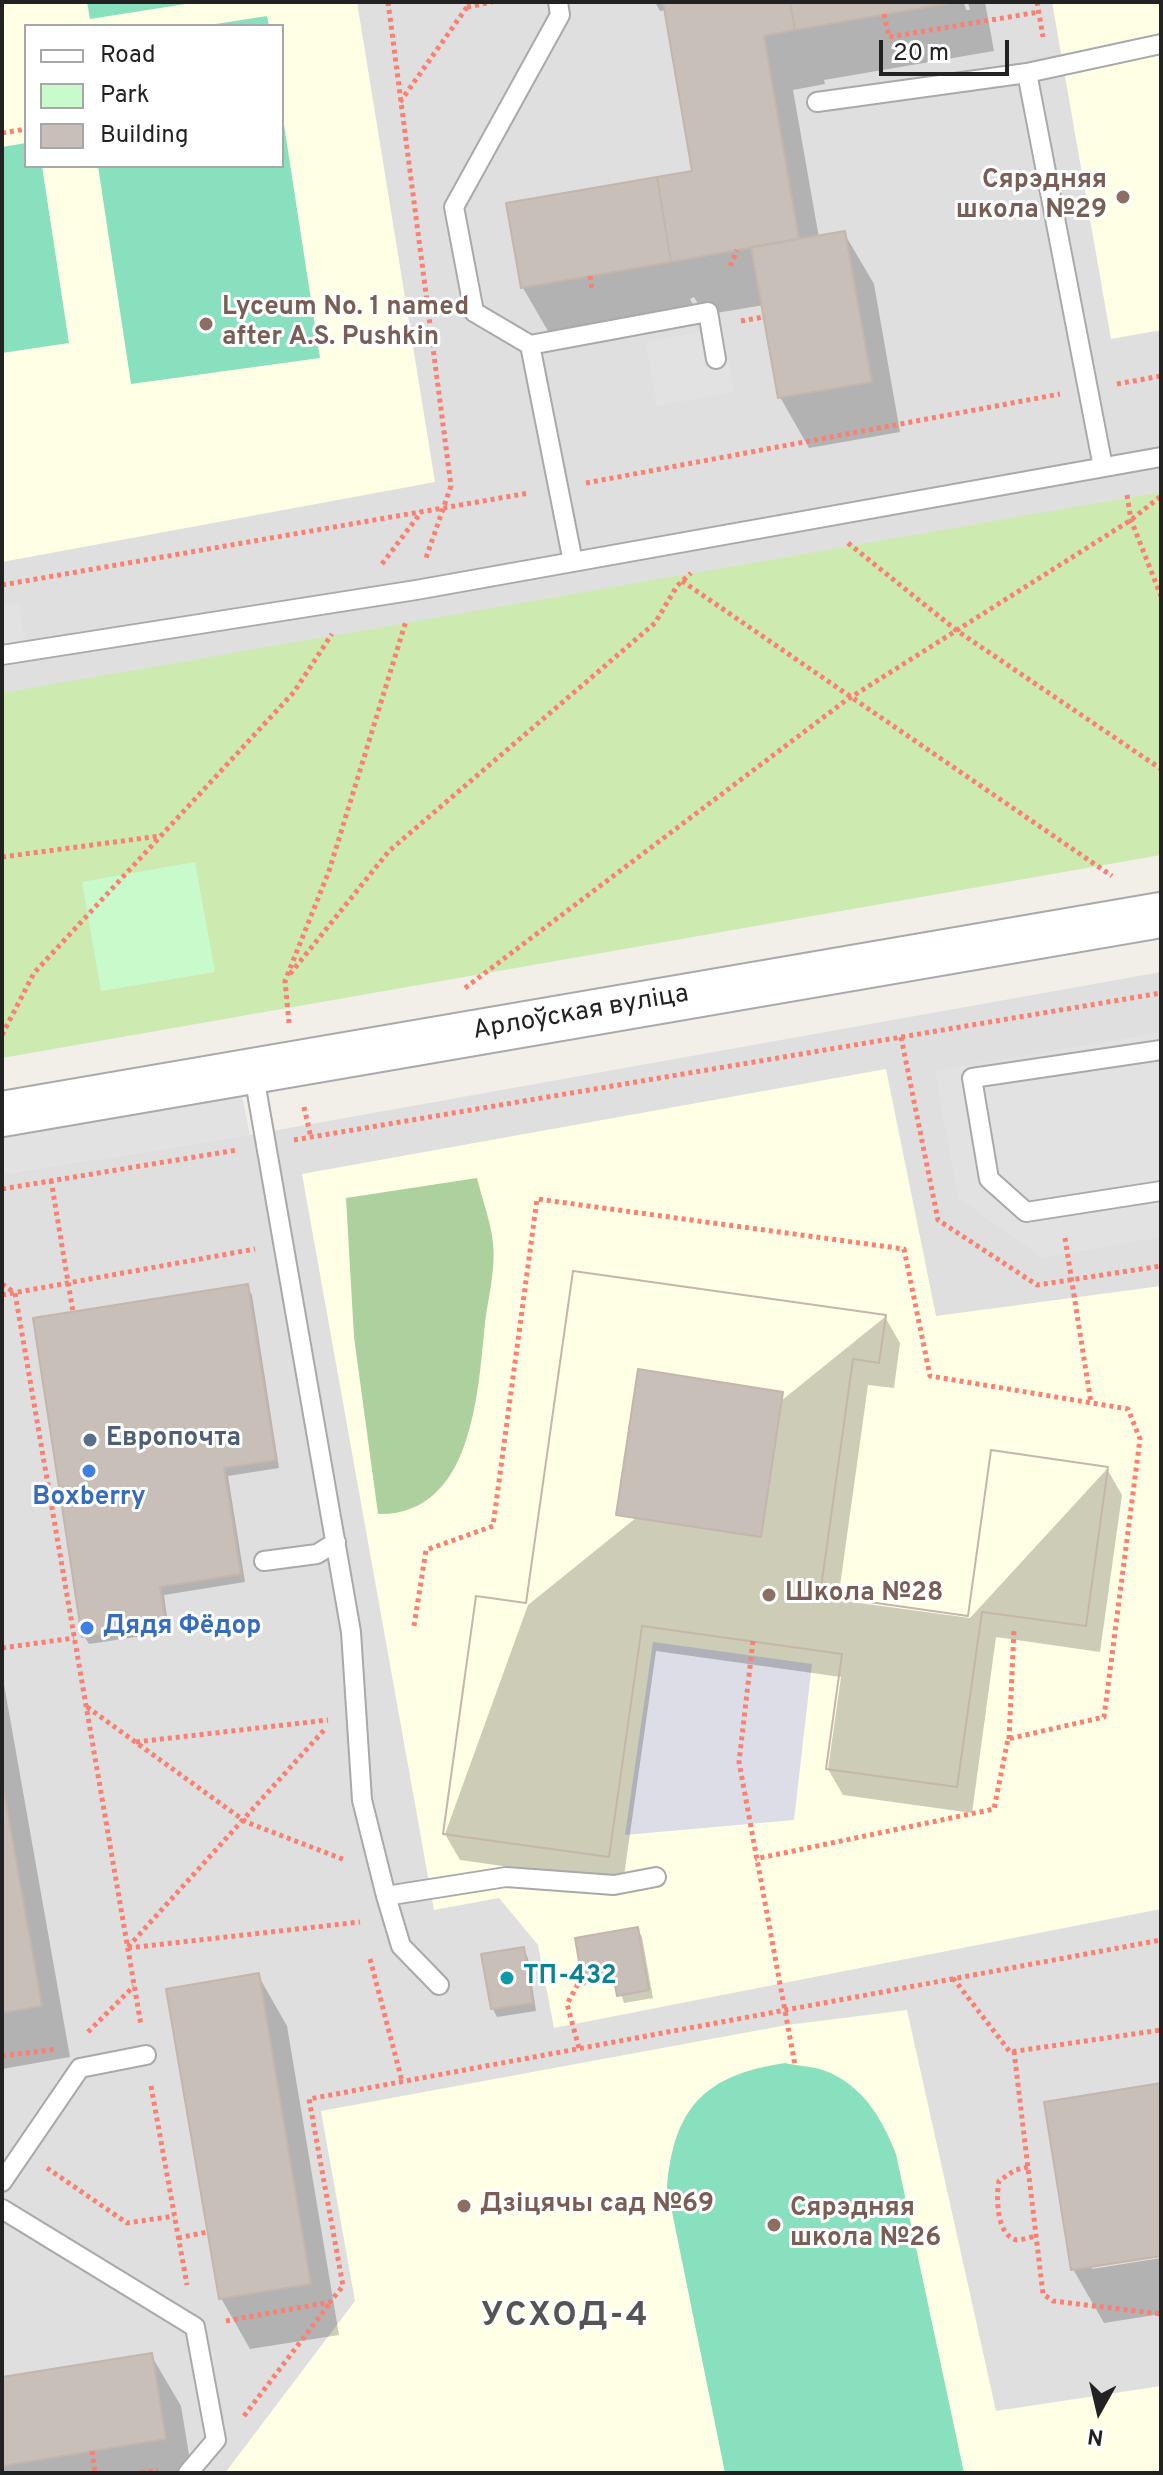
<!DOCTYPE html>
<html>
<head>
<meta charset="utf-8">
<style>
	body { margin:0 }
	#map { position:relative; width:1163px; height:2475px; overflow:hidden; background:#f2efe9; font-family:Overpass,sans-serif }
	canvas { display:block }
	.frame { position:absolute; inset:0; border:4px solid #222; pointer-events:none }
	.legend { position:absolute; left:24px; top:24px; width:260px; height:144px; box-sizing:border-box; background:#fff; border:2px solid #a7a7a7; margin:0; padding:10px 14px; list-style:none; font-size:24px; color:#222 }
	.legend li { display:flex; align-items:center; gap:16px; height:40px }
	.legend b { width:40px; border:2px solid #a7a7a7 }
	.north { position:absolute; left:1059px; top:2371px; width:80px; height:80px; -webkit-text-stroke:6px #fff; paint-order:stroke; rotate:188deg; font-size:22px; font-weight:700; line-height:32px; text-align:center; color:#222 }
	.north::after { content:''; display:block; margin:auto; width:28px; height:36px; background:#222; clip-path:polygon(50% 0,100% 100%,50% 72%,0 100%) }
	.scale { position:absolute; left:879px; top:40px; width:130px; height:36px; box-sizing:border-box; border:4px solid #222; border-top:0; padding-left:10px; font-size:24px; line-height:28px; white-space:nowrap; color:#222; -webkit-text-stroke:6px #fff; paint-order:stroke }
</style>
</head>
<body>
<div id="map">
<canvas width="1163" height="2475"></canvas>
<div class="frame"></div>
<ul class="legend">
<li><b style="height:10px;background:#fff"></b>Road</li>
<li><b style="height:22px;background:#c8facc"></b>Park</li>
<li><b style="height:22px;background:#c7bfb8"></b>Building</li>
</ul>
<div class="north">N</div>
<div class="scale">20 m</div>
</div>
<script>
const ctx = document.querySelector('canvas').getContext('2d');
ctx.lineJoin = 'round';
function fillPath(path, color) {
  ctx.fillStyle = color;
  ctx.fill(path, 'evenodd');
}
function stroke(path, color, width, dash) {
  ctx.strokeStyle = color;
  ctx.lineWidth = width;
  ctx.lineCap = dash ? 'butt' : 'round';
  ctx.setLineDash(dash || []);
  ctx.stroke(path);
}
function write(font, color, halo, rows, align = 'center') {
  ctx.font = font + ' Overpass,sans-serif';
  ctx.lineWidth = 6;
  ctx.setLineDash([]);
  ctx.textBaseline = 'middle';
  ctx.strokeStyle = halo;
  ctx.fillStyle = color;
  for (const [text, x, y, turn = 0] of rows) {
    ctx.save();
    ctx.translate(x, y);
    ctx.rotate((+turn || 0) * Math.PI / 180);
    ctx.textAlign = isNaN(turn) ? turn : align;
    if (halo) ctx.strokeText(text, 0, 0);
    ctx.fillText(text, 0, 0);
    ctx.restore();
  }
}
const residential = new Path2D(`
	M2,2H1161V504L2,698ZM26,26H282V166H26Z
	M1161,972V2473H2V1174L250,1135Z`);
const education = new Path2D(`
	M2,2H357L435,482L2,562ZM26,26H282V166H26Z
	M1052,2H1161V330L1111,339Z
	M886,1069L936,1316L1161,1286V1909L554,2028L538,1945L499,1898L434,1910L302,1174Z
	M907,2010L996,2411L1161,2386V2473H225L355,2301L321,2111L787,2025Z`);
const grass = new Path2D(`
	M1161,492V855L2,1058V693Z`);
const forest = new Path2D(`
	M477,1178C482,1199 491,1222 493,1243C496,1268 488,1298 485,1323C478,1392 473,1516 378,1514L354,1337L346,1198Z`);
const park = new Path2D(`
	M195,862L215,972L101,991L82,882Z`);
const pitch = new Path2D(`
	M87,2H198L90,19Z
	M267,16L269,26H203Z
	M282,112L320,358L131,384L98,166H282Z
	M26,143V166H42L69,343L2,353V147Z
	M785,2063C797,2066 811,2066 823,2070C862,2084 882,2118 896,2154L964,2473H725L667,2187C674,2107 705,2075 785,2063Z`);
const parking = new Path2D(`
	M722,328L734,392L657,406L646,342Z
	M19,603L27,651L2,655V606Z
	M1161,1032V1237L1042,1258L958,1198L935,1071Z
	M237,1073L250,1135L2,1174V1114Z`);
const plaza = new Path2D(`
	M653,1642L812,1664L794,1820L625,1835Z`);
const shadow = new Path2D(`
	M655,2H964L966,10H970L968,2H985L994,51L824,80L825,84L793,90L819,238L844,233L874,284L900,432L809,448L780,397L764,305L704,315L694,297L690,299L698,313L552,338L523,288L508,205L694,172L666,10L660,11Z
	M247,1287L252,1295L279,1468L228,1476L245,1582L164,1595L169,1632L89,1644L84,1636Z
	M885,1317L900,1343L894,1388L868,1385L838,1600L970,1618L1107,1469L1122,1495L1100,1652L996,1637L972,1813L843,1795L828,1769L841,1677L656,1651L623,1883L460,1860L445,1834L528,1605Z
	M2,1673L70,2057L2,2069Z
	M637,1929L642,1937L653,1998L624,2003L615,1976L588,1981L583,1972Z
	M523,1949L528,1958L536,2011L497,2017L493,2009Z
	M258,1975L287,2026L339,2335L250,2349L221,2298Z
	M1161,2085V2254L1092,2265V2269L1161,2258V2314L1104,2323L1073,2269Z
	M151,2355L181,2406L192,2473H2V2379Z`);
const building = new Path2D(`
	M663,2H790L795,30L764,36L799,239L671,262L657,177L692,171Z
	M790,2H956L795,30Z
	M657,177L671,262L521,288L506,203Z
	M845,231L872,382L778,398L751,247Z
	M573,1271L886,1315L879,1363L853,1359L820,1595L968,1616L991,1450L1108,1467L1086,1626L982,1612L957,1787L826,1769L842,1654L642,1626L609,1857L443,1834L476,1596L526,1603ZM638,1369L783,1392L761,1537L616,1515Z
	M573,1271L886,1315L879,1363L853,1359L820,1595L968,1616L991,1450L1108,1467L1086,1626L982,1612L957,1787L826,1769L842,1654L642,1626L609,1857L443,1834L476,1596L526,1603Z
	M248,1284L276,1460L224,1468L241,1574L160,1587L166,1623L82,1637L33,1318Z
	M2,1781L42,2006L2,2013Z
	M638,1927L649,1990L617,1996L612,1968L581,1973L575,1938Z
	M524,1947L533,2003L491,2009L481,1954Z
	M259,1973L311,2284L219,2299L166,1989Z
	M1161,2083V2256L1071,2270L1044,2102Z
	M152,2353L166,2439L2,2466V2377Z`);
const path = new Path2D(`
	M388,2L451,486L426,558
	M1037,2L1043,37
	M467,7L492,2
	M884,14L889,37L1039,12
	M400,102L467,7L466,2
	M2,133L26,129
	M730,266L737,250
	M590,276L592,290
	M741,321L764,317
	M1117,384L1161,376
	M586,483L1060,394
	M1127,495L1131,520L1161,596
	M848,543L956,630L1161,769
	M382,564L422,511
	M682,581L1112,876
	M2,585L529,493
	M2,857L160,836
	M290,974L389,851L655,623L677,586L691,573
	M465,988L845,701L1131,520L1161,496
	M289,1023L285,981L329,871L406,621
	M2,1035L34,973L294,692L332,634
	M901,1037L938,1220L1037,1285L1161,1266
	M304,1107L311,1138
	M294,1140L1161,993
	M51,1180L73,1312
	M2,1189L237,1150
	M1065,1238L1091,1403
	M2,1284L15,1293L141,2025
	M2,1295L255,1249
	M414,1626L426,1550L493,1526L537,1199L904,1249L930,1376L1128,1409L1140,1439L1104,1717L1008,1739L994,1809L755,1859
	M753,1641L739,1762L795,2065
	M2,1648L74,1638
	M87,1707L246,1822L345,1860
	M1009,1739L1014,1630
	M136,1742L328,1720
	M128,1947L325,1729
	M128,1948L360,1922
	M370,1959L402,2081
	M953,1978L1010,2052L1161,2030
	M88,2032L134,1986
	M579,2048L567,2004L578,1984L614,1978
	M1014,2051L1043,2294L1053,2301L1161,2314
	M2,2056L57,2049
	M151,2086L187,2285
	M1028,2167L1015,2170L999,2181C996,2196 996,2236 1017,2240C1022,2240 1031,2237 1036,2236
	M47,2168L127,2223L174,2216
	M178,2238L207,2232
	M226,2321L330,2302L343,2286L309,2099L1161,1940
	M244,2416L330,2303
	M92,2451L95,2473
	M141,2473L158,2470`);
const service = new Path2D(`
	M558,2L560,15L454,207L474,312L530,345L573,562
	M1027,73L1161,44
	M817,102L1027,73L1103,467
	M530,345L708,312L716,359
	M2,655L416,590L1161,457
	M1161,1050L972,1078L989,1179L1026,1212L1161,1191
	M253,1070L351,1632L362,1800L386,1896L506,1877L614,1885L656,1877
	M264,1561L317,1554L336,1542
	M386,1896L401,1946L439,1985
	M2,2182L80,2068L146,2055
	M2,2209L195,2327L216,2440L188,2473`);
const tertiary = new Path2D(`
	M2,1114L1161,915`);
const markers = [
	[1123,197,8,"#8d6e63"],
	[206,324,8,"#8d6e63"],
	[90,1440,8,"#5c6f8a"],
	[89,1471,8,"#3f7fe0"],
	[769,1595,8,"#8d6e63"],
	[87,1628,8,"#3f7fe0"],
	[507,1978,8,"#0f9aa8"],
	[464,2206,8,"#8d6e63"],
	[774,2225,8,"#8d6e63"]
];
const educationNames = [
	["Сярэдняя",1107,182,"right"],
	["школа №29",1107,212,"right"],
	["Lyceum No. 1 named",222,309],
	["after A.S. Pushkin",222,339],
	["Школа №28",785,1595],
	["Дзіцячы сад №69",480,2206],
	["Сярэдняя",790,2210],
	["школа №26",790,2240]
];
const streetNames = [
	["Арлоўская вуліца",581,1014,-10]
];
const serviceNames = [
	["Европочта",106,1440]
];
const shopNames = [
	["Boxberry",89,1499],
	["Дядя Фёдор",103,1628,"left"]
];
const cultureNames = [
	["ТП-432",523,1978]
];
const districtNames = [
	["УСХОД-4",565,2318]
];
fillPath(residential, '#e0dfdf');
fillPath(education, '#ffffe5');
fillPath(grass, '#cdebb0');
fillPath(forest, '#add19e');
fillPath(park, '#c8facc');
fillPath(pitch, '#88e0be');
fillPath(parking, '#e2e2e2');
fillPath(plaza, '#dddde8');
fillPath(shadow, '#0003');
fillPath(building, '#c7bfb8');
stroke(building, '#c4b6ab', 2);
stroke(service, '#a9a9a9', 22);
stroke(tertiary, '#a9a9a9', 48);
stroke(path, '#fa8072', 5, [4, 4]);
stroke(service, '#fff', 18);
stroke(tertiary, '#fff', 44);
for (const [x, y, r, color] of markers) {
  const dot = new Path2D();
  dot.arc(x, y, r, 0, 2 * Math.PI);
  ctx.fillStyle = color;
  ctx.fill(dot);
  stroke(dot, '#fff', 3);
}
write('bold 26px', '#785e54', '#fff', educationNames, 'left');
write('26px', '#222', '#fff', streetNames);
write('bold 26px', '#4e5e75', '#fff', serviceNames, 'left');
write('bold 26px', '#366cbe', '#fff', shopNames);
write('bold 26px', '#0d838f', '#fff', cultureNames, 'left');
ctx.letterSpacing = '2px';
write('bold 34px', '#555', '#fff', districtNames);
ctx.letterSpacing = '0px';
</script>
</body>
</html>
